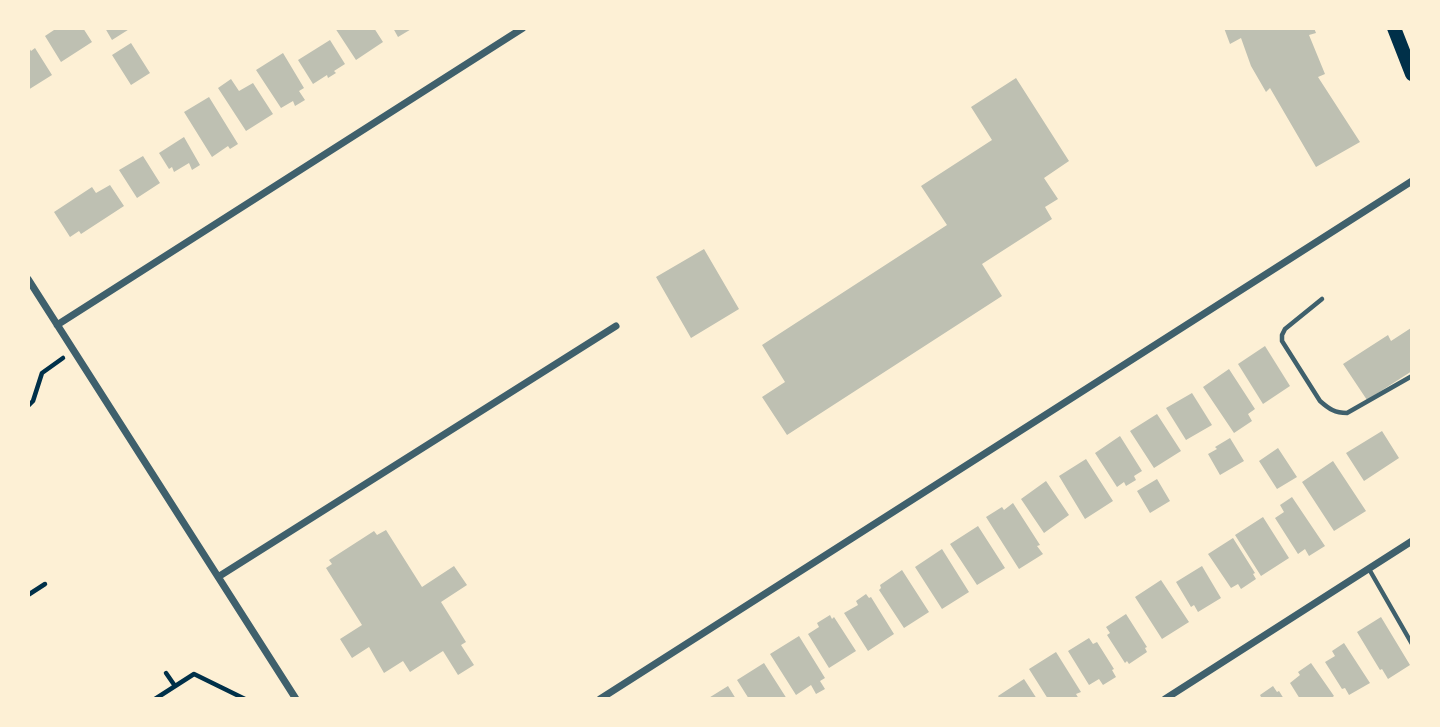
<!DOCTYPE html>
<html>
<head>
<meta charset="utf-8">
<style>
	body { margin:0 }
	#map { position:relative; width:1440px; height:727px; overflow:hidden; background:#fdf0d5; font-family:"Open Sans",sans-serif }
	canvas { display:block }
	.frame { position:absolute; inset:0; border:30px solid #fdf0d5; pointer-events:none }
</style>
</head>
<body>
<div id="map">
<canvas width="1440" height="727"></canvas>
<div class="frame"></div>
</div>
<script>
const ctx = document.querySelector('canvas').getContext('2d');
ctx.lineJoin = 'round';
function fillPath(path, color) {
  ctx.fillStyle = color;
  ctx.fill(path, 'evenodd');
}
function stroke(path, color, width, dash) {
  ctx.strokeStyle = color;
  ctx.lineWidth = width;
  ctx.lineCap = dash ? 'butt' : 'round';
  ctx.setLineDash(dash || []);
  ctx.stroke(path);
}
const building = new Path2D(`
	M57,28H83L92,42L61,62L45,36Z
	M105,28H131L112,40Z
	M335,28H374L383,42L356,60Z
	M393,28H413L398,37Z
	M1224,28H1314L1316,33L1309,35L1325,74L1318,77L1360,142L1316,167L1270,88L1266,92L1251,66L1241,38L1230,44Z
	M330,40L345,64L334,71L336,73L328,78L327,75L313,84L298,60Z
	M131,43L150,73L131,85L112,55Z
	M28,46L31,51L35,48L52,75L28,90Z
	M283,53L304,88L299,91L305,100L295,106L293,101L281,108L256,70Z
	M1016,78L1069,161L1044,178L1058,199L1045,207L1052,219L982,264L1002,296L787,435L762,397L785,382L762,345L947,225L921,186L992,140L971,107Z
	M231,79L239,91L253,83L273,114L246,131L218,88Z
	M209,97L238,144L230,149L228,146L212,157L184,112Z
	M184,137L200,165L192,170L189,163L174,172L172,167L169,169L159,153Z
	M143,156L160,183L137,198L119,170Z
	M110,185L124,206L81,234L79,231L70,237L54,212L92,187L96,193Z
	M704,249L739,309L691,338L656,277Z
	M1411,328L1412,371L1367,400L1343,364L1388,335L1391,341Z
	M1265,346L1290,386L1263,404L1238,364Z
	M1229,369L1255,409L1248,414L1252,421L1234,433L1203,387Z
	M1192,393L1212,425L1186,440L1166,408Z
	M1157,414L1181,451L1154,468L1130,431Z
	M1382,431L1399,458L1364,481L1346,453Z
	M1120,436L1142,471L1134,476L1136,480L1126,486L1124,482L1117,487L1095,453Z
	M1230,438L1244,461L1220,475L1208,454L1217,449L1215,447Z
	M1278,448L1297,477L1277,489L1259,461Z
	M1086,459L1113,501L1085,519L1059,476Z
	M1333,461L1366,511L1334,531L1302,482Z
	M1157,479L1170,501L1150,513L1137,491Z
	M1046,481L1069,515L1044,533L1021,499Z
	M1292,497L1325,546L1309,556L1305,549L1298,554L1275,518L1284,512L1280,505Z
	M1013,503L1040,545L1037,546L1043,554L1019,569L986,517L1002,507L1004,510Z
	M1263,517L1289,558L1261,576L1235,535Z
	M978,526L1005,568L977,585L950,544Z
	M386,530L422,587L454,566L467,585L441,602L466,642L461,645L474,665L458,675L443,651L410,672L403,661L384,673L369,647L352,658L340,639L362,625L326,568L332,564L329,560L374,531L377,535Z
	M1233,538L1255,573L1253,574L1256,579L1241,589L1238,584L1231,588L1208,554Z
	M942,549L969,592L942,609L915,567Z
	M1202,566L1221,598L1198,612L1194,605L1191,607L1176,582Z
	M902,570L929,612L904,628L879,590L881,588L880,585Z
	M1161,580L1189,622L1162,639L1135,597Z
	M866,594L869,598L871,597L894,634L868,651L844,613L858,605L856,601Z
	M1126,614L1147,647L1145,648L1147,652L1129,664L1127,661L1125,663L1107,635L1110,633L1106,627Z
	M830,615L832,619L834,617L856,651L829,668L808,634L819,627L817,623Z
	M1381,617L1410,665L1388,679L1382,669L1380,670L1357,632Z
	M799,636L825,678L820,681L825,689L816,694L811,685L796,695L770,654Z
	M1089,638L1093,644L1097,642L1114,669L1112,670L1116,677L1103,685L1099,679L1089,685L1068,651Z
	M1344,643L1370,683L1349,695L1345,688L1342,689L1325,662L1335,656L1332,651Z
	M1056,652L1081,692L1076,694L1079,699H1048L1029,669Z
	M764,663L787,699H749L737,680Z
	M1311,663L1334,696L1330,699H1300L1290,683L1300,675L1298,672Z
	M1024,679L1037,699H1000L998,696Z
	M728,686L736,699H707Z
	M1273,686L1277,692L1279,691L1284,699H1262L1260,695Z`);
const path = new Path2D(`
	M28,406L33,401L42,373L63,358
	M28,595L45,584
	M166,673L175,686
	M155,699L194,674L245,699`);
const service = new Path2D(`
	M1322,299L1285,329L1282,335V341L1320,401C1329,409 1335,413 1347,413L1412,376
	M1369,569L1412,644`);
const minor = new Path2D(`
	M28,279L296,699
	M57,325L523,28
	M218,577L616,326
	M600,699L1412,181
	M1165,699L1412,541`);
const secondary = new Path2D(`
	M1394,28L1412,74`);
fillPath(building, '#bec0b2');
stroke(path, '#003049', 4.5);
stroke(service, '#3f606c', 4.5);
stroke(minor, '#3f606c', 7);
stroke(secondary, '#003049', 14);
</script>
</body>
</html>
